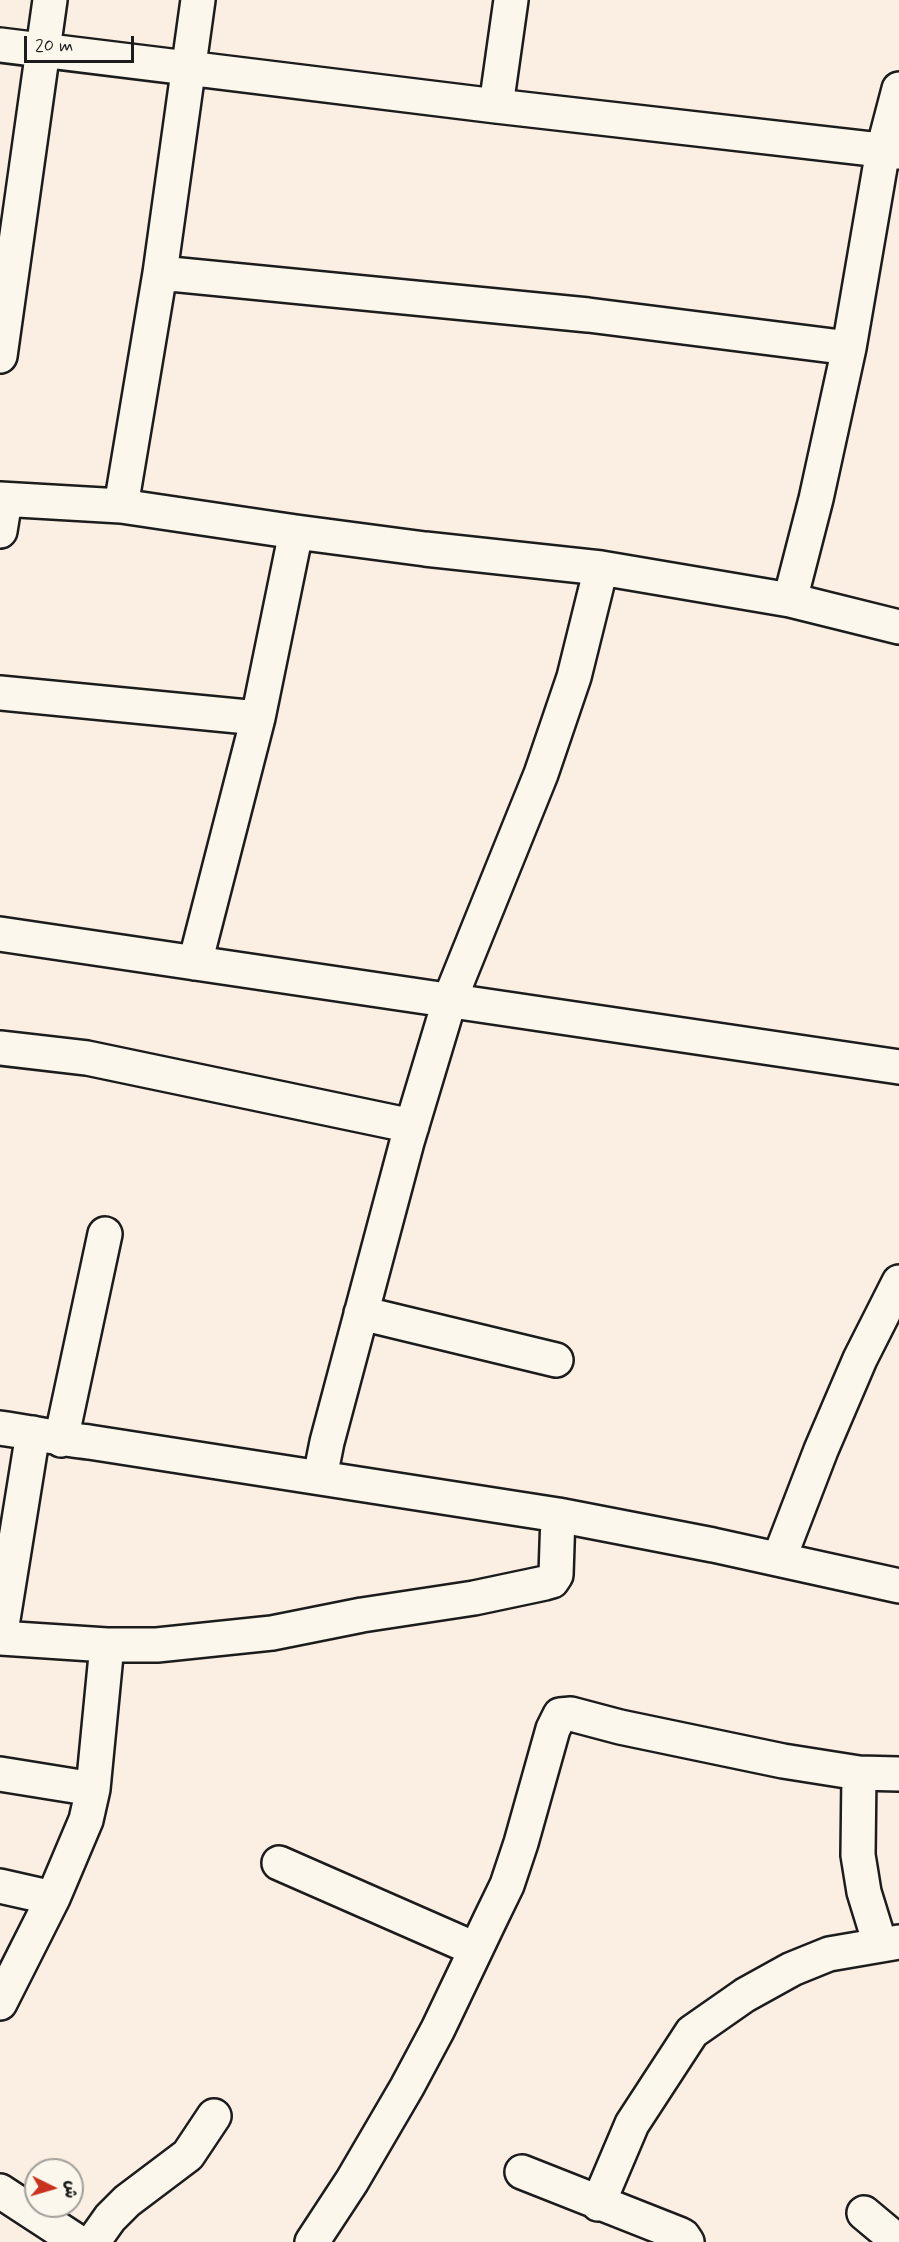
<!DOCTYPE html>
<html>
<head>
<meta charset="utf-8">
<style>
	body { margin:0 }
	#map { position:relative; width:899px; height:2242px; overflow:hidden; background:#fbeee3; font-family:Mynerve,"Playpen Sans Arabic",sans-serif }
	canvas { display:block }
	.north { position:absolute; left:24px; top:2158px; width:60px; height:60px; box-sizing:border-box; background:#fbf7ec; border:2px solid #a29f99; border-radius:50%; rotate:95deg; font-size:16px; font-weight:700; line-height:24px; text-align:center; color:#1c1c1c }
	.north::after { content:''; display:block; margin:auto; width:21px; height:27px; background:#c8321e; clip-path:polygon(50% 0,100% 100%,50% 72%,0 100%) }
	.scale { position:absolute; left:24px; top:36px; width:110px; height:27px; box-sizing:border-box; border:3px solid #1c1c1c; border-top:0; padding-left:8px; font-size:18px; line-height:21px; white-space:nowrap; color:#1c1c1c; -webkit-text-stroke:4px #fbf7ec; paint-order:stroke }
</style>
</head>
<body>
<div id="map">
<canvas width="899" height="2242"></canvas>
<div class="north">ش</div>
<div class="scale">20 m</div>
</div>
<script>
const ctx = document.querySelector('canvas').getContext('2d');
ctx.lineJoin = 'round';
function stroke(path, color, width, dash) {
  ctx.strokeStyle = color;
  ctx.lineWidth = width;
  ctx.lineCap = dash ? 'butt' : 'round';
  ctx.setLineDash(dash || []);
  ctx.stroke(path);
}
const street = new Path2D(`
	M0,45L496,106L899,152
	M496,106L511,0
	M160,273L588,315L849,348
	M0,356L50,0
	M0,499L121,506L296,532L425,549L601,568L790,600L899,627
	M121,506L160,273L198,0
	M0,531L5,500
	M790,600L816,499L849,348L883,150L899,89
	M0,693L258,718
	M0,934L899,1067
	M195,963L258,718L296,532
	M0,1048L87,1058L412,1126
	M361,1313L556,1360
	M0,1428C30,1432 59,1439 89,1442L558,1515L713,1545L899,1586
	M61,1440L105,1234
	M320,1477L327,1442L407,1142L450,999L541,774L574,677L601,568
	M779,1559L821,1450L860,1359L899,1282
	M0,1638L107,1645H157L272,1633L362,1615L474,1598L545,1583L552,1581L556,1575L558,1515
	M0,1638L33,1433
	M859,1773L858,1855L864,1892L880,1944
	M0,1774L93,1789
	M279,1863L475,1949
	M0,1886L53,1898
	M0,2003L53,1898L86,1820L93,1789L107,1645
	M522,2172L679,2234L683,2236L687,2242
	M0,2191L78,2242
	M598,2204L632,2124L692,2032L745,1995L792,1969L829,1954L899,1942
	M864,2213L894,2238L899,2240
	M93,2242L110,2218L127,2201L188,2155L214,2116
	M312,2242L352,2181L407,2087L438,2029L490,1920L507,1885L521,1843L553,1729L560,1715L571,1714L620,1727L783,1761L859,1773L899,1774`);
stroke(street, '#1c1c1c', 38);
stroke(street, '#fbf7ec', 33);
</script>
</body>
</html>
